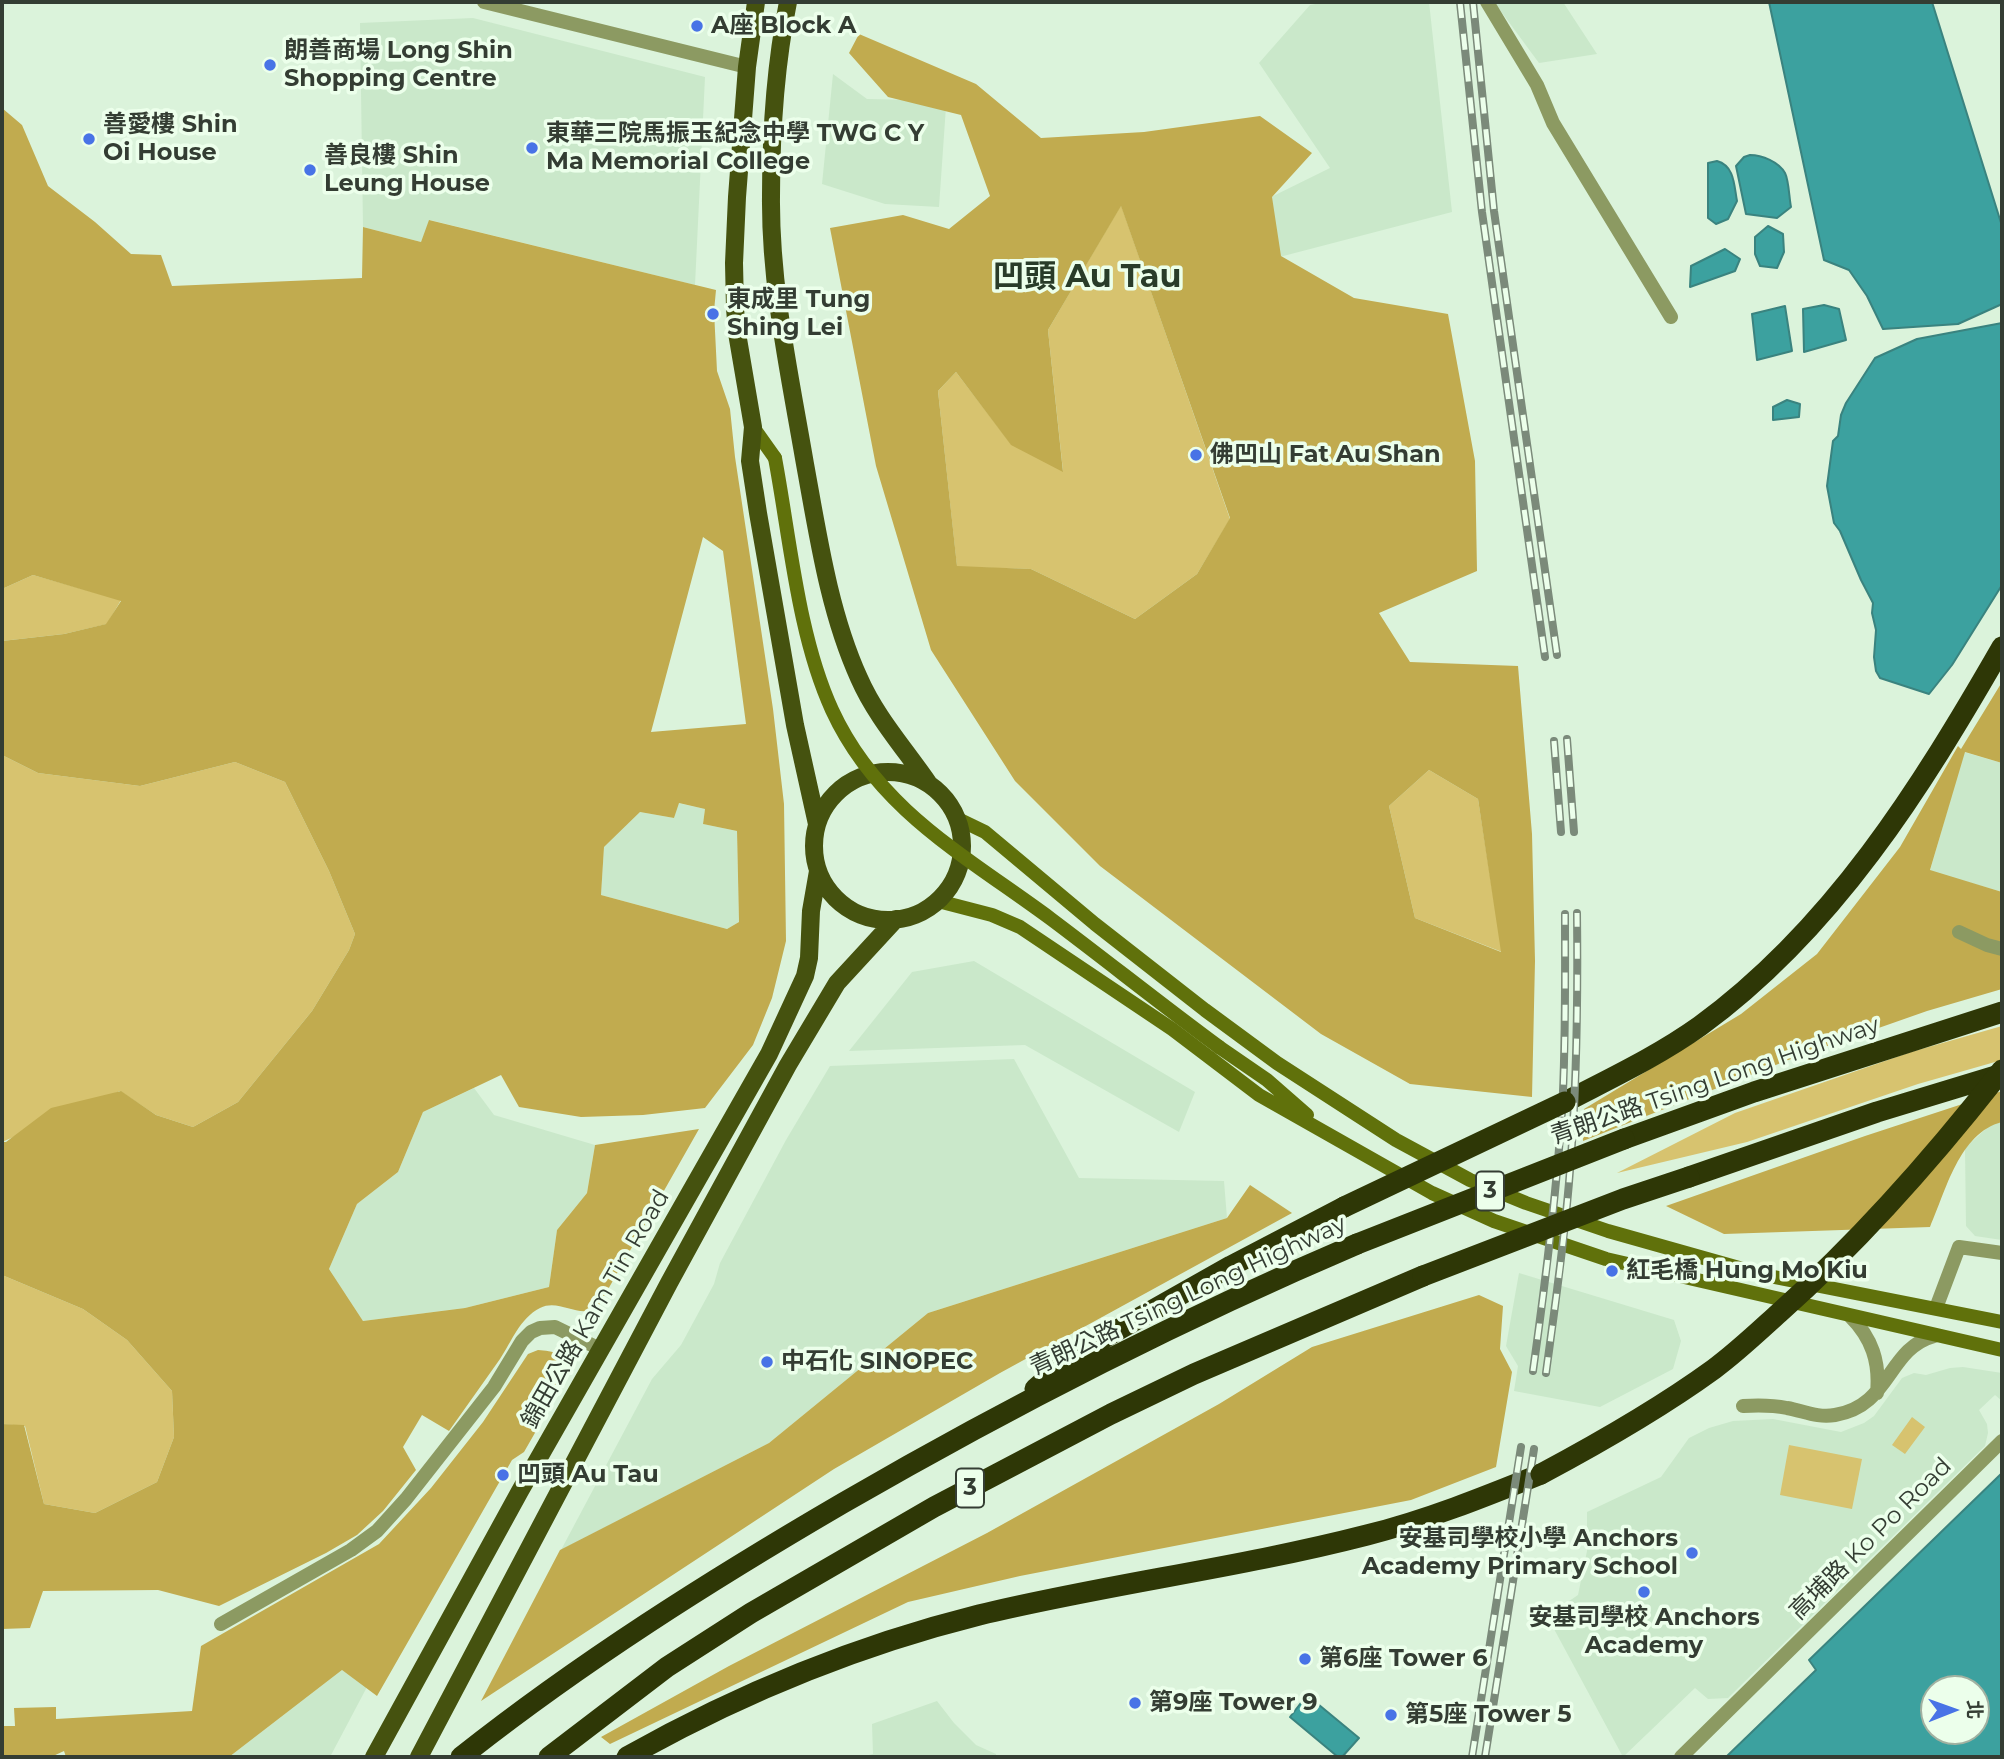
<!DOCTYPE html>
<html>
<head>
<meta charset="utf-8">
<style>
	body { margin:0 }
	#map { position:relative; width:2004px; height:1759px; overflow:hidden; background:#dbf3db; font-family:Montserrat,"Noto Sans TC",sans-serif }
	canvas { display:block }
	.frame { position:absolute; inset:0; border:4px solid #343d33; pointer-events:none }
	.north { position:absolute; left:1920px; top:1675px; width:70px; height:70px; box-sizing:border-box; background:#ecffeb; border:2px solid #a2b1a1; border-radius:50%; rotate:89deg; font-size:19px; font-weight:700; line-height:28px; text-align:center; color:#343d33 }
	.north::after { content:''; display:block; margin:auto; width:24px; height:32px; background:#4873e6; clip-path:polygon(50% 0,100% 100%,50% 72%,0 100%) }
</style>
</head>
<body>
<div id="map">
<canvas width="2004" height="1759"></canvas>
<div class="frame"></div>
<div class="north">北</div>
</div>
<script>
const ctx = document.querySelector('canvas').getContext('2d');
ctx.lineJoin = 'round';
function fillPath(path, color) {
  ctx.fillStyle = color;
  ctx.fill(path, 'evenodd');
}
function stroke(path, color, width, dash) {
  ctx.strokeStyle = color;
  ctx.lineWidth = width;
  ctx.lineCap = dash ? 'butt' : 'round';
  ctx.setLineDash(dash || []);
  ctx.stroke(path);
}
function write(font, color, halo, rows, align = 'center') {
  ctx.font = font + ' Montserrat,"Noto Sans TC",sans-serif';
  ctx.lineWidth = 7;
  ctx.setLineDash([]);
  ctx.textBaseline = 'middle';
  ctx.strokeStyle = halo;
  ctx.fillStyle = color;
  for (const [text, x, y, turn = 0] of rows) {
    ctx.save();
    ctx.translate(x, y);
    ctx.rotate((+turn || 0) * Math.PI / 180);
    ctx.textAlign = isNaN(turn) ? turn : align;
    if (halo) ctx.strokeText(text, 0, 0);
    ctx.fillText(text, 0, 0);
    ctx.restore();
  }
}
const built = new Path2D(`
	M1326,2H1429L1452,212L1268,260L1259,203L1330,168L1259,63L1310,5Z
	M1494,2H1563L1597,54L1539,63Z
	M473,18L705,77L695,285L430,220L421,242L363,227L360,23Z
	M833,74L867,99L916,100L947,92L939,207L885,204L822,184Z
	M1964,752L2002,763V892L1930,871Z
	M678,803L705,809L703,824L737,831L739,922L727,929L601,895L604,847L640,812L674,818Z
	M974,961L1195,1092L1179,1132L1025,1045L849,1051L912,972Z
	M1014,1059L1079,1178L1224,1181L1227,1218L928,1313L769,1443L561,1550L652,1379L681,1345L714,1284L720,1263L786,1140L830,1066Z
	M474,1088L494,1115L595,1145L587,1193L557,1230L549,1287L465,1308L363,1321L329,1269L357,1204L398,1172L423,1112Z
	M2002,1122V1240L1975,1236L1966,1226L1965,1148L1990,1125Z
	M1519,1273L1674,1320L1681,1341L1673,1369L1600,1407L1514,1391L1518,1366L1506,1346Z
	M1963,1367L2002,1373V1401L1995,1395L1979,1410L1987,1424L1988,1433L1985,1446L1728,1698L1708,1699L1695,1688L1623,1757L1547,1616L1578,1595L1587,1551V1512L1661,1477L1689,1438L1709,1428L1733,1421L1773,1419L1841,1432L1864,1423L1874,1416L1902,1378L1914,1373L1926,1375L1950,1368Z
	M342,1670L367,1687L330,1757H229Z
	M937,1701L954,1723L976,1745L996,1754V1757H860L873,1754L872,1724Z`);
const green = new Path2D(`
	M1121,205L1230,519L1197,574L1135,619L1031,569L957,567L938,391L956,372L1011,444L1063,471L1048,330Z
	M33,575L121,600L107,624L64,634L2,641V589Z
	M2,755L38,773L140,786L235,762L285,782L329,871L355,934L349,950L312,1011L238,1102L193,1127L156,1115L120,1091L2,1142Z
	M1429,770L1478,799L1502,952L1415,918L1389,806Z
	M2002,1026V1060L1918,1084L1747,1142L1617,1173L1735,1113L1911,1052Z
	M2,1275L83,1309L127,1340L172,1391L174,1437L157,1482L95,1513L44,1504L25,1426L2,1424Z
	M1912,1417L1925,1427L1905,1454L1892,1445Z
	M1789,1445L1862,1459L1852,1509L1780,1495Z`);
const forest = new Path2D(`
	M859,34L976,84L1041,138L1144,132L1260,116L1312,153L1272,197L1281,256L1354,298L1448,314L1475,461L1477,571L1379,613L1410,662L1518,666L1532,834L1535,961L1532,1097L1410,1084L1321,1034L1100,866L1015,781L931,650L876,466L830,228L903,215L949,229L990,196L961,115L888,97L849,53ZM1121,206L1230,518L1197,574L1135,619L1031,569L957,566L938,391L956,372L1011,445L1063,472L1048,330ZM1429,770L1478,799L1501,952L1415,918L1389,806Z
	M2,108L22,125L48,186L95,222L131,254L161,255L172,286L362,278L363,227L421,242L429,220L716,290L714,311L717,371L730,409L735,457L773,709L784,804L786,941L772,998L753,1045L705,1108L643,1115L581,1117L519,1107L501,1075L423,1112L398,1172L357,1204L329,1269L363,1321L465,1308L549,1287L557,1230L587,1193L595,1145L699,1129L598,1307C579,1320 560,1298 540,1308C520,1318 512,1341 500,1359C483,1383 466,1407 449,1431L422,1415L403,1447L416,1470L383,1511L357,1535L326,1553L219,1606L158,1590L43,1591L30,1628L2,1629V1424L24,1425L44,1504L95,1513L157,1482L174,1437L172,1391L127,1340L83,1309L2,1275V1142H6L51,1108L121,1091L156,1115L193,1127L238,1102L312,1011L349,950L355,934L329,871L285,782L235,762L140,786L38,773L2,755V641L64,634L106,624L121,601L33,575L2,589ZM703,537L723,551L746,724L651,732ZM679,803L705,809L703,824L737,831L739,922L727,929L601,895L604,847L640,812L674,818Z
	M2002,682V763L1965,752L1930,870L2002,892V989L1927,1011L1796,1057L1583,1141L1584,1109L1741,1014L1817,954L1900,847L1958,746L1961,749Z
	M2002,1091V1122C1959,1133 1946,1191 1930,1227L1724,1234L1666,1206L1865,1136Z
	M1250,1185L1292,1213L1000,1373L834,1469L481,1701L560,1550L769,1443L928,1313L1227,1218Z
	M1479,1295L1503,1306L1500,1349L1512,1372L1496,1467L1411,1500L1020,1576L908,1602L610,1744L601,1737L729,1666L987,1533L1219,1404L1312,1347Z
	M538,1350C552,1351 569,1354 571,1370L524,1452L512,1460L377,1696L342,1670L229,1757H66L64,1751L51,1757H2V1726H15L14,1708L56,1707V1719L192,1711L201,1646L379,1544L431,1488L483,1422L528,1354Z`);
const water = new Path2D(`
	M1769,2H1932L2002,226V304L1958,324L1883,329L1867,296L1849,270L1824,260Z
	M1750,155C1762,155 1779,162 1785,173C1789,181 1789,197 1791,207L1777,218L1746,214L1736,166L1744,157Z
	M1717,161C1735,166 1734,186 1737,201L1728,219L1716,224L1708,218V163Z
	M1768,226L1783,234L1784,252L1777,268L1760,266L1755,254V237Z
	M1725,249L1740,259L1735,271L1690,287L1691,266Z
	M1824,305L1839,309L1846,340L1804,352L1803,309Z
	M1785,306L1792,351L1757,360L1752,314Z
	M2002,323V585L1952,665L1929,694L1880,678L1876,671L1874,657L1876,630L1872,613L1873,603L1861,580L1840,531L1834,523L1827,486L1833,441L1838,436L1841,415L1846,403L1875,358L1917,339Z
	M1787,400L1800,404L1799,417L1773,420V407Z
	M2002,1473V1757H1726L1816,1670L1809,1660ZM1934,1689H1976V1731H1934Z
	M1307,1695L1359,1738L1342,1757H1338L1290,1717Z`);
const street = new Path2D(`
	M484,2L747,67
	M1487,2L1537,85L1553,123L1671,317
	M1959,932L1987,945L2002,949
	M1936,1308L1959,1247L2002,1253
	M1850,1316C1872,1338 1880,1362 1877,1393
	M1743,1406C1758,1405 1772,1405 1787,1408C1804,1411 1817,1418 1835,1415C1891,1406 1887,1349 1934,1336
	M221,1624L351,1550L377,1531L406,1499L494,1387L522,1341L531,1332L540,1328L555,1327L602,1350
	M1681,1757L2002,1441`);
const secondary = new Path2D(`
	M753,427L775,458
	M956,818L985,832L1095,924L1205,1010L1277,1063L1396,1140L1470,1180L1526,1203L1608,1231L1764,1275L2002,1322
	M938,901L992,915L1020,927L1172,1029L1259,1095L1432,1193L1494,1221L1606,1259L2002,1350
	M1219,1047L1267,1080L1307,1115`);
const primary = new Path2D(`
	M756,2L747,67L737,197L734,263L735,308L737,333L753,427L750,461L758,513L795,725L817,824
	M788,2C776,62 771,135 771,196C770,286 790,376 805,464C818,535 829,612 859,678C876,717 905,749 929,784
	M814 846a74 74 0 1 1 148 0a74 74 0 1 1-148 0Z
	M374,1757L520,1491L769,1054L805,976L809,958L811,911L818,871
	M419,1757L669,1283L788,1065L837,983L896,919`);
const highway = new Path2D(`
	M1565,1102C1611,1078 1658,1056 1700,1026C1833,929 1921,788 2002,647
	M1624,1139L1754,1092L2002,1012
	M1689,1177L1877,1112L2002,1074
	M1035,1389L1067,1361L1109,1335L1231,1266L1344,1207
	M461,1757C581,1662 711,1580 843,1503C1009,1407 1181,1319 1357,1244
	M549,1757L667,1667L751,1613L934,1507L1111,1414L1194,1374L1423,1276
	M627,1757C737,1695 855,1646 979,1615C1107,1584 1239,1568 1367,1535C1427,1520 1484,1497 1541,1474`);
const rail = new Path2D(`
	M1460,2L1482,212L1545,657
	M1473,2L1494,211L1557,655
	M1567,739L1574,832
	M1554,741L1561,832
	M1533,1371C1545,1285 1556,1198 1562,1111C1566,1045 1565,979 1565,914
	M1546,1373C1555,1306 1565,1238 1570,1170C1577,1084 1578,999 1577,913
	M1472,1757L1521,1447
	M1485,1757L1534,1449`);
const secondaryBridge = new Path2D(`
	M775,458C790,538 798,636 832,710C878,810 966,856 1051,919C1107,961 1162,1005 1219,1047`);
const highwayBridge = new Path2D(`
	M1344,1207L1565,1102
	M1357,1244L1624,1139
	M1423,1276L1623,1199L1689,1177
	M1541,1474C1601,1442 1659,1409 1714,1369C1737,1352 1758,1332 1779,1313C1861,1240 1934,1157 2002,1070`);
const markers = [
	[697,26,7,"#4873e6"],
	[270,65,7,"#4873e6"],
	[89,139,7,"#4873e6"],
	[532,148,7,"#4873e6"],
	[310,170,7,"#4873e6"],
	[713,314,7,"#4873e6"],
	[1196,455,7,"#4873e6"],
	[1612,1271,7,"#4873e6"],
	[767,1362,7,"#4873e6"],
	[503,1475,7,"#4873e6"],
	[1692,1553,7,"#4873e6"],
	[1644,1592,7,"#4873e6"],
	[1305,1659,7,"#4873e6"],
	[1135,1703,7,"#4873e6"],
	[1391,1715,7,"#4873e6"]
];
const shields = [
	[1490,1191,28],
	[970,1488,28]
];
const shieldNames = [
	["3",1490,1191],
	["3",970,1488]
];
const poiNames = [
	["A座 Block A",711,26],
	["朗善商場 Long Shin",284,51],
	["Shopping Centre",284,79],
	["善愛樓 Shin",103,125],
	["Oi House",103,153],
	["東華三院馬振玉紀念中學 TWG C Y",546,134],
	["Ma Memorial College",546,162],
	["善良樓 Shin",324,156],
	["Leung House",324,184],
	["東成里 Tung",727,300],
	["Shing Lei",727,328],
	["佛凹山 Fat Au Shan",1210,455],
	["紅毛橋 Hung Mo Kiu",1626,1271],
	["中石化 SINOPEC",781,1362],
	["凹頭 Au Tau",517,1475],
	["安基司學校小學 Anchors",1678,1539,"right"],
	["Academy Primary School",1678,1567,"right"],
	["安基司學校 Anchors",1644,1618,"center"],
	["Academy",1644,1646,"center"],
	["第6座 Tower 6",1319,1659],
	["第9座 Tower 9",1149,1703],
	["第5座 Tower 5",1405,1715]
];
const streetNames = [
	["青朗公路 Tsing Long Highway",1715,1081,-19],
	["青朗公路 Tsing Long Highway",1188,1296,-25],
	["錦田公路 Kam Tin Road",596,1309,-60],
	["高埔路 Ko Po Road",1871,1539,-45]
];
const districtNames = [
	["凹頭 Au Tau",1087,278]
];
fillPath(built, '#cae8ca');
fillPath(green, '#d7c36f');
fillPath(forest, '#c1ab4f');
fillPath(water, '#3ca19f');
stroke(water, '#3a837f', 2);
stroke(street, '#8c9a62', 14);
stroke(secondary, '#60710b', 14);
stroke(primary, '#45520f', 18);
stroke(highway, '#2e3706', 21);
stroke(rail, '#7b8a7a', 8);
stroke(rail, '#ecffeb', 5, [16]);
stroke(secondaryBridge, '#60710b', 14);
stroke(highwayBridge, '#2e3706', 21);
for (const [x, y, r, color] of markers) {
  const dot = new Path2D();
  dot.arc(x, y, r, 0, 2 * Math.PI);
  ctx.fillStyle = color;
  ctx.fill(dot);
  stroke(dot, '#ecffeb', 2.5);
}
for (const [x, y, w] of shields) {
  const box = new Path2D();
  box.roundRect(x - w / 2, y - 19.5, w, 39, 5);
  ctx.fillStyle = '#ecffeb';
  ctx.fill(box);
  stroke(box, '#343d33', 2);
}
write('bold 23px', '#343d33', null, shieldNames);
write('bold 24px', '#343d33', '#ecffeb', poiNames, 'left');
write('24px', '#343d33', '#ecffeb', streetNames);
write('bold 32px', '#293c29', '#ecffeb', districtNames);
</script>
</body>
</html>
